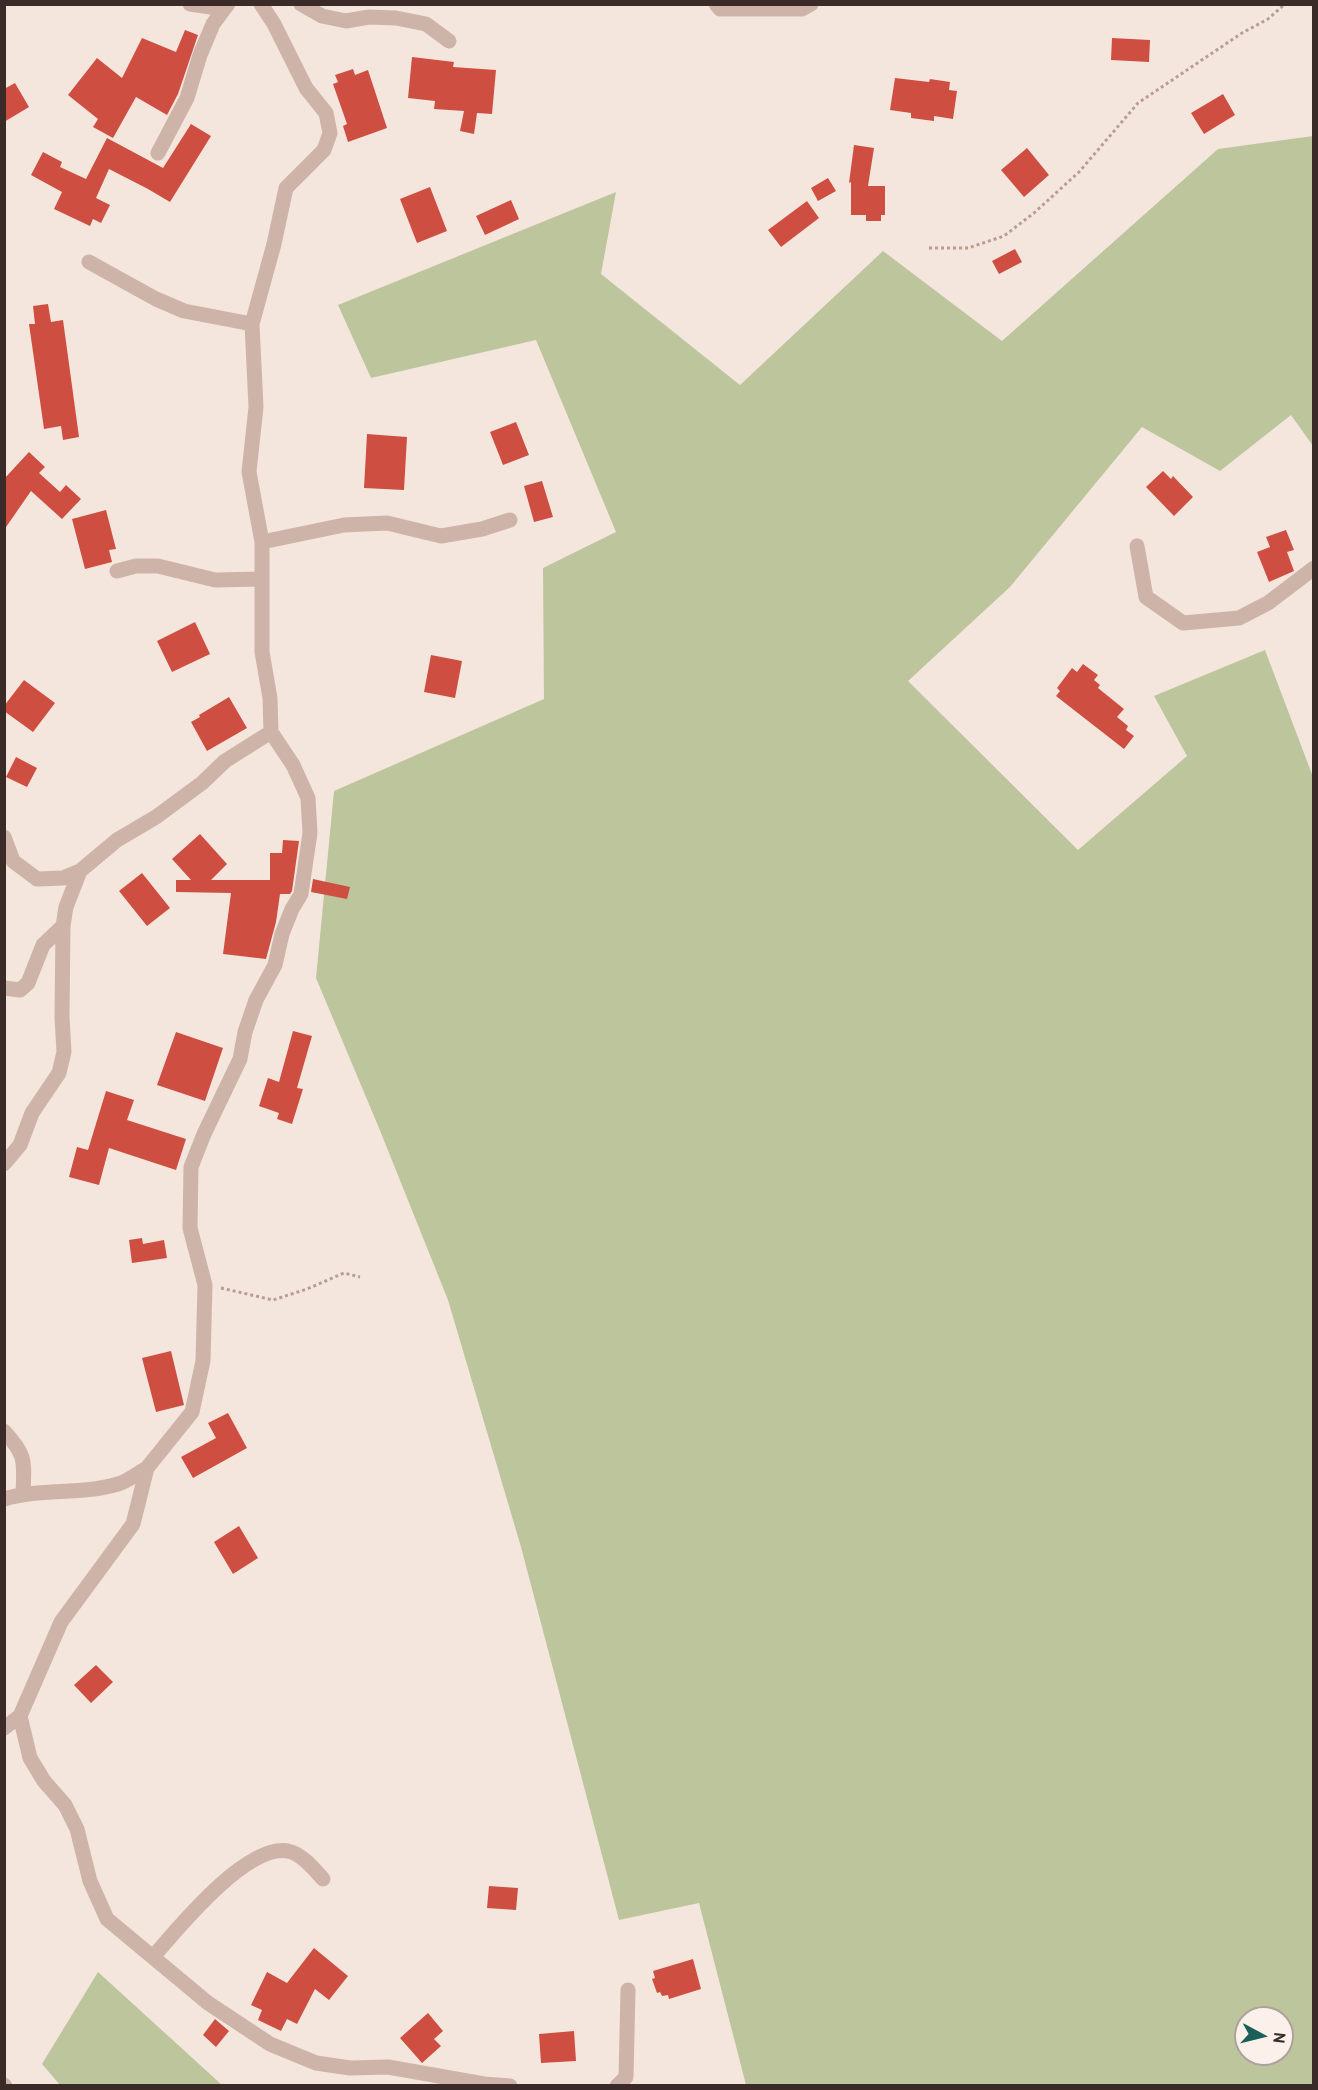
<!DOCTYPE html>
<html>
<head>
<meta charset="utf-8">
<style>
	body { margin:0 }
	#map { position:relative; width:1318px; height:2090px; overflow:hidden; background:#f4e6dd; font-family:"PT Sans",sans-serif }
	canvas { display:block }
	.frame { position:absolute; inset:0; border:6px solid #3a2b29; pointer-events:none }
	.north { position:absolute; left:1234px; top:2006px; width:60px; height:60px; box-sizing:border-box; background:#fbf1ea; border:2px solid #aea29d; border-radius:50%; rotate:97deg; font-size:16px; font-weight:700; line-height:24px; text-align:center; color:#3a2b29 }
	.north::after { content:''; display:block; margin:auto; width:21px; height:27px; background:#1b5f59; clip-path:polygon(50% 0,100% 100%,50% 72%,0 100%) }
</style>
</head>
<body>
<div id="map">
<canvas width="1318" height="2090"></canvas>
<div class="frame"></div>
<div class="north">N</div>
</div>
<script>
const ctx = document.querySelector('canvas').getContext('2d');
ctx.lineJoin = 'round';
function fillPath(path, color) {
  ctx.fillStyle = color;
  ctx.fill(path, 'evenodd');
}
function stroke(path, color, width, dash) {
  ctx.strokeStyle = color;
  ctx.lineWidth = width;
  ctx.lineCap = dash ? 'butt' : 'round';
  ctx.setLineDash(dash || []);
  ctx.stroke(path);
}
const green = new Path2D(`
	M1313,136V446L1291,415L1220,471L1142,427L1010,587L908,681L1078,850L1187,756L1154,696L1265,650L1313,777V2085H746L699,1903L619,1920L521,1547L448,1300L379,1128L316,978L334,791L544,699L543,568L616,532L536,340L371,378L338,305L616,192L601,274L740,385L883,251L1002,341L1218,149ZM1246,2018H1282V2054H1246Z
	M98,1972L222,2085H60L42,2064Z`);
const building = new Path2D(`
	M185,30L198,35L178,94L167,115L136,97L113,138L93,127L98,119L68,95L97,58L122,78L142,38L176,52Z
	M1112,38L1150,40L1149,62L1111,60Z
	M412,57L454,62L453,67L496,70L492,114L477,113L474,134L460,131L464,111L434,109L435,101L408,98Z
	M353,69L355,75L368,70L387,128L348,142L343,126L347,124L333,84L338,82L335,75Z
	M895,78L929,82L930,79L950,82L949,90L957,91L953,119L934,116V121L911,118V113L890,110Z
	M15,83L29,107L4,122V89Z
	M1223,94L1235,115L1204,134L1191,113Z
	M191,124L211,136L170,202L148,189L109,169L96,198L110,205L101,223L93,219L90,226L54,209L62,192L31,175L43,152L62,162L60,167L86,179L107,138L163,168Z
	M854,145L874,148L868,186H885V215H881V221H866V215H851V182L849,183Z
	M1027,148L1049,175L1024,197L1001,170Z
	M828,178L836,191L818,201L811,188Z
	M430,187L447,231L417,243L400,199Z
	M511,200L519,219L485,235L476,216Z
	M807,201L819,218L781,247L768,230Z
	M1015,249L1022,262L999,274L992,261Z
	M48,304L51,322L63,320L79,437L63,440L61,426L44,429L29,324H35L33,306Z
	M516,422L529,455L503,465L490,432Z
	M367,434L407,437L404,490L364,488Z
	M29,452L45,467L39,473L60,492L66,485L81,499L62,519L31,491L4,530V479Z
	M1163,471L1171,479L1173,476L1193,497L1174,516L1146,487Z
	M542,481L553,517L534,522L524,486Z
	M106,510L116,549L109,550L112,562L85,569L72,519Z
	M1286,530L1294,550L1287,552L1294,571L1269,582L1257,552L1270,547L1266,537Z
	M195,622L210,654L172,672L157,641Z
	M431,655L462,661L455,698L424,692Z
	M1083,664L1098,675L1094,680L1100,685L1098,688L1124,709L1117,717L1128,726L1126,730L1134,736L1124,749L1056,696L1060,691L1057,688L1072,668L1077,672Z
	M24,680L55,703L33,732L4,711V706Z
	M229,697L247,728L207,751L191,722L200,717L199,715Z
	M16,757L37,768L27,787L6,777Z
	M200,834L227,864L211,880H270V853H282L283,840L299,841L292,891L290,894H280L276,922L266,959L223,954L231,893L176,892V880H191L172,859Z
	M142,873L170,908L147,926L119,891Z
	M313,879L350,887L347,899L311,892Z
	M293,1031L312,1036L297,1088L303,1089L292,1124L277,1119L279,1113L259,1106L268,1078L279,1082Z
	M176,1032L223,1048L205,1101L157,1085Z
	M106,1091L134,1100L127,1120L186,1139L176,1170L109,1148L99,1185L69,1177L77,1147L88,1150Z
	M142,1238L143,1244L164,1240L167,1258L132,1263L129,1240Z
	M171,1351L184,1405L156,1412L142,1358Z
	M228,1413L247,1448L193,1478L181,1457L216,1438L208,1423Z
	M239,1526L258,1558L233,1574L214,1542Z
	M96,1665L113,1682L91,1703L74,1685Z
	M489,1886L518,1888L516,1910L487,1908Z
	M314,1948L348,1976L329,2000L315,1989L297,2024L287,2019L281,2031L258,2020L262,2010L251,2005L267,1972L287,1983Z
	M693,1959L701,1989L669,1999L668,1995L662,1996L660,1992L657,1993L652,1979L655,1978L653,1971Z
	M428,2013L443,2031L434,2039L441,2046L422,2063L400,2038Z
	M215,2019L229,2031L216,2047L203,2035Z
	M574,2031L576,2061L541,2063L539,2034Z`);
const path = new Path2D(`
	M929,248H968L1004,236L1034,213L1079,172L1138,103L1242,33L1268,19L1285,4
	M221,1288L273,1300L307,1289L344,1273L360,1277`);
const minor = new Path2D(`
	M190,4L224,9L228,4
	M261,4L274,24L306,88L326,113L330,133L324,150L286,188L274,244L252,324L256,407L249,472L262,542V652L270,698L271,732L293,765L308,798L310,833L301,894L292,909L282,934L275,965L256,1000L245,1032L240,1059L204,1134L191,1167L190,1228L205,1285L203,1361L192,1412L147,1468L133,1524L61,1622L20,1716L30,1758L44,1781L65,1805L77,1829L90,1881L107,1919L208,2003L270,2044L316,2063L350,2068L388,2067L484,2084L510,2086
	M301,4L322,16L346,21L369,17L396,18L426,24L449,41
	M716,4L720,9H802L811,4
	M158,153L187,98L200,55L213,24L224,9
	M89,262L156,299L184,311L252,324
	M262,542L344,525L387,523L441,536L482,529L510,520
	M1137,546L1146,597L1183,623L1239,618L1268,603L1314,568
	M117,571L136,566H158L215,580L261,579
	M4,837L13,861L37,879L63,878L80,871L117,840L156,817L202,783L225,761L271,732
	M4,988L20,990L28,983L43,945L63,926L66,907L80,871
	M4,1164L20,1145L32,1113L59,1073L64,1052L62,1017L63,926
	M4,1431C27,1456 24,1461 23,1494
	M4,1499C41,1488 81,1495 118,1484C128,1481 138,1473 147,1468
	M4,1728L20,1716
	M153,1957C178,1928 246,1844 288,1851C302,1854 314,1869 323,1879
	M4,2085L5,2086
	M617,2086L626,2077L628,1990`);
fillPath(green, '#bdc59c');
fillPath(building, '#ce4f41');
stroke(path, '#ba9d92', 3, [3, 3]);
stroke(minor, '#ceb4a8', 15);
</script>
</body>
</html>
